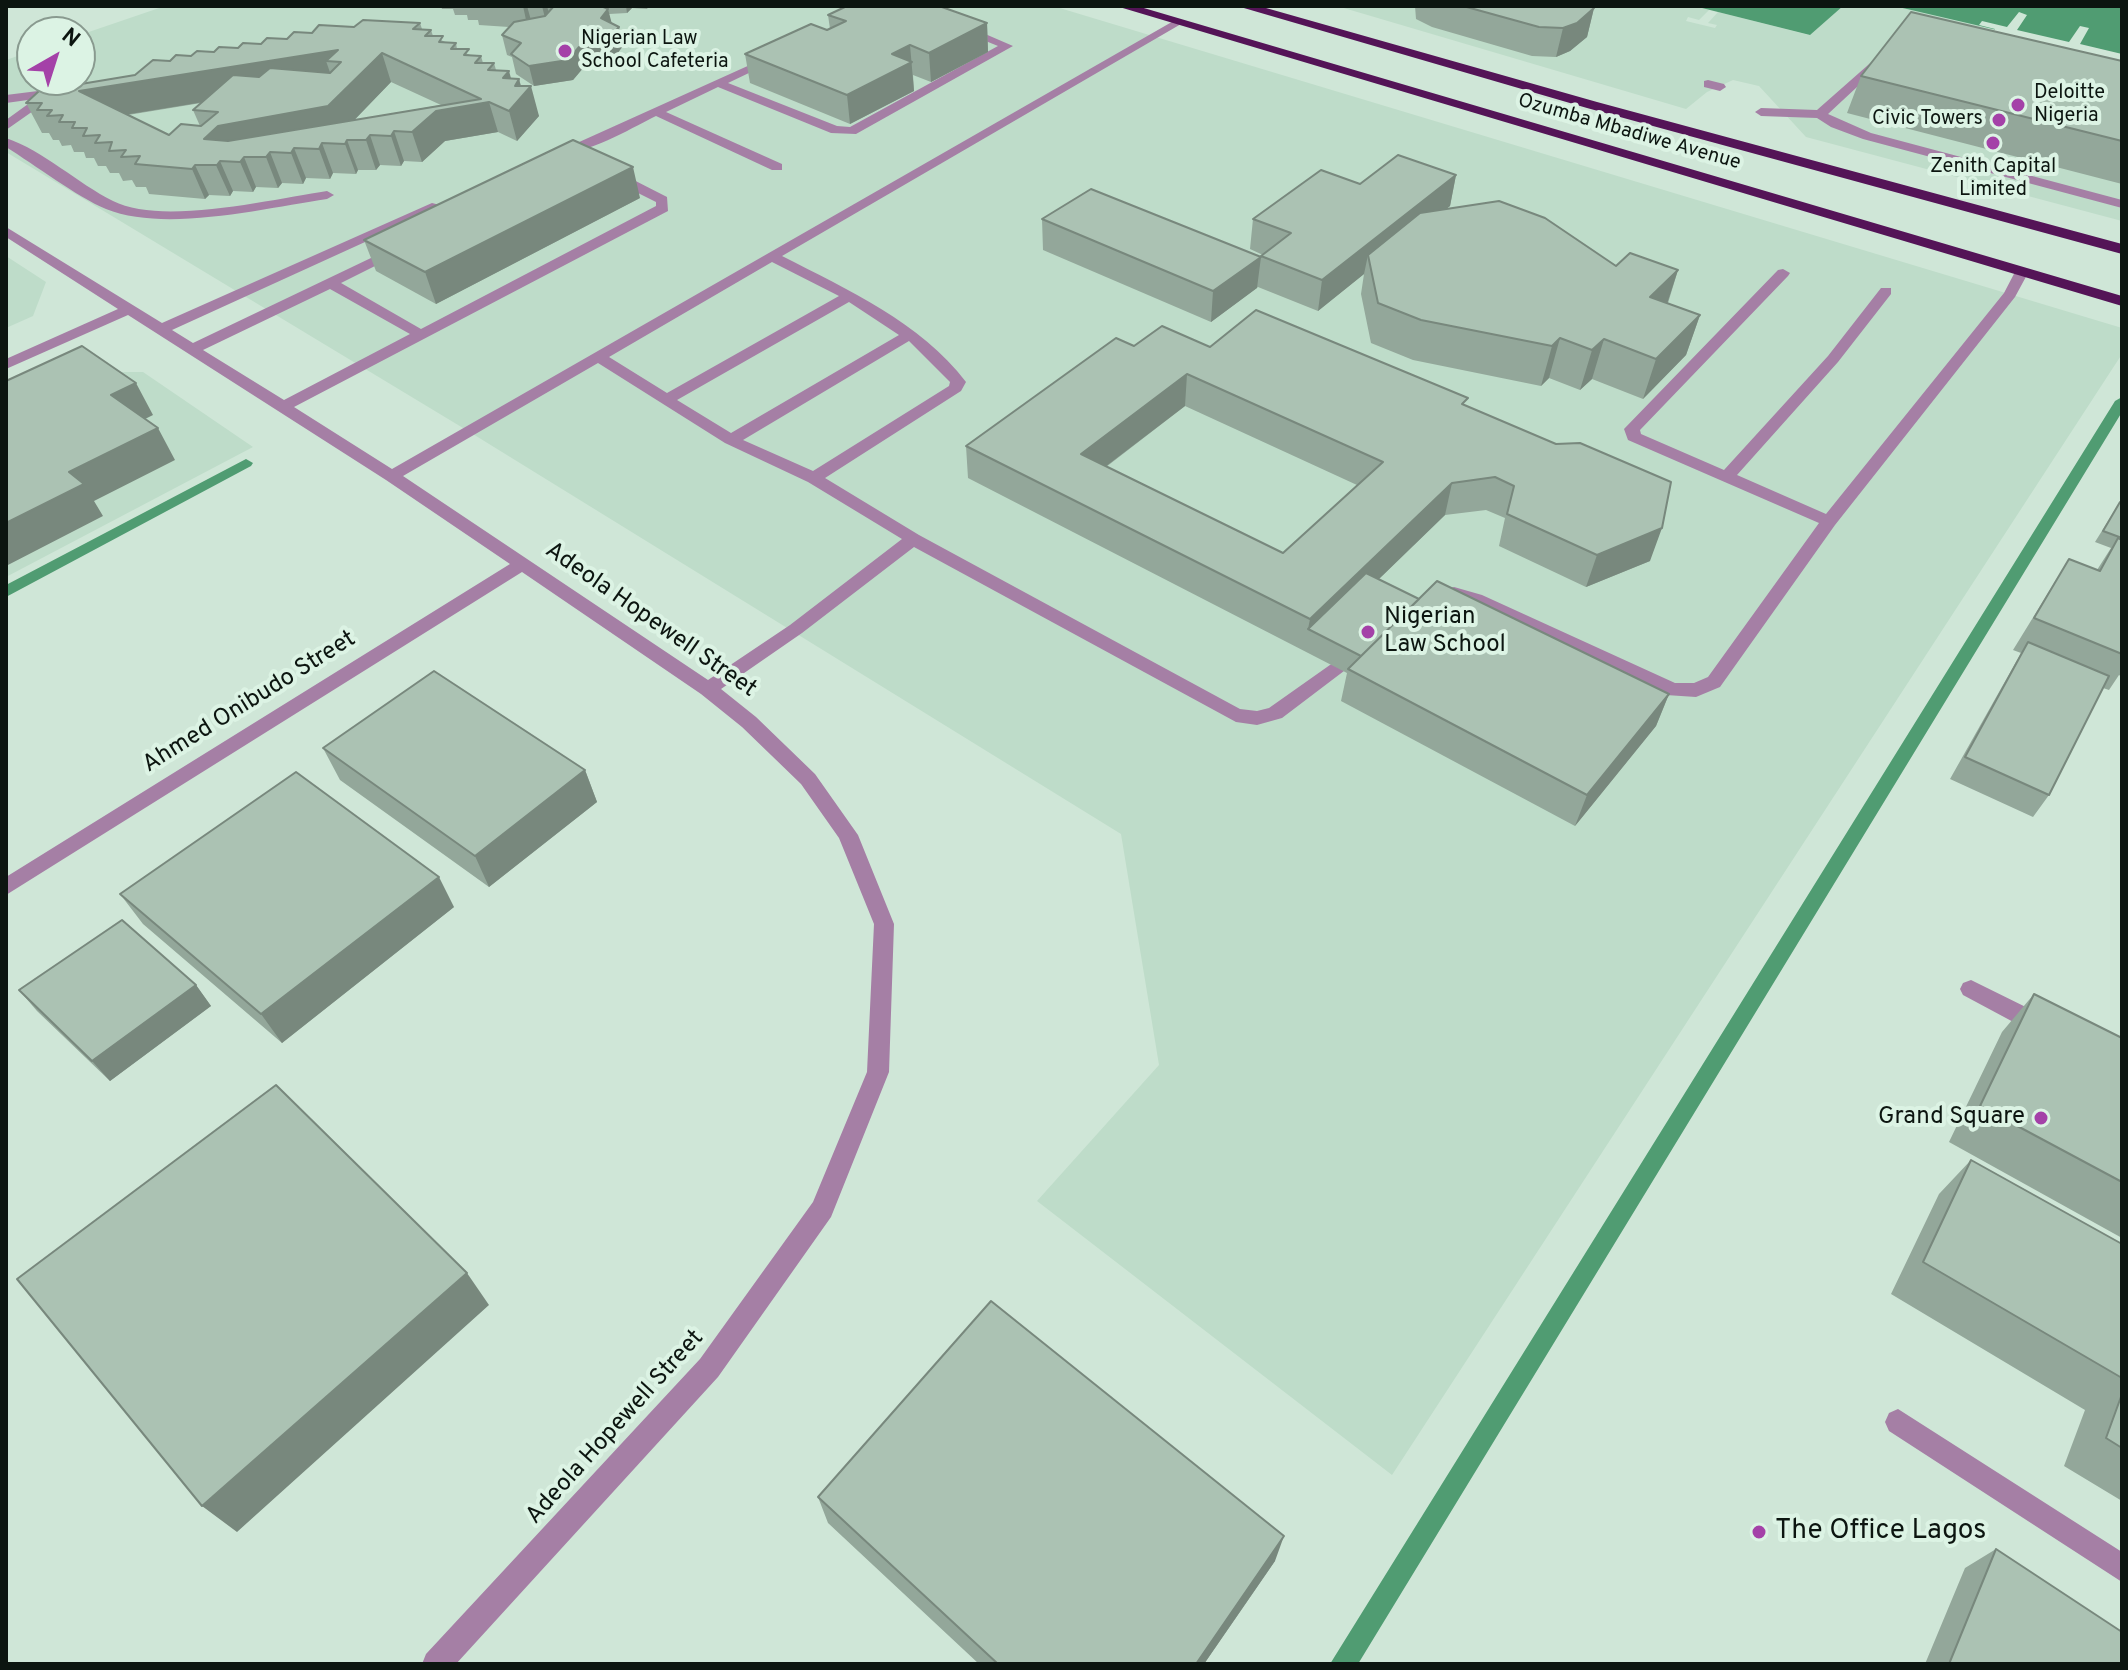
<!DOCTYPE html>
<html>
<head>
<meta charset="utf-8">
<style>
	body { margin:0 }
	#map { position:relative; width:2128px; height:1670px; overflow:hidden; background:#cfe6d7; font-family:Overpass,sans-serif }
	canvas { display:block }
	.frame { position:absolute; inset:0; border:8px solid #0c1510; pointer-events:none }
	.north { position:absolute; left:16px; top:16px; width:80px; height:80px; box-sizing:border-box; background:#dcf3e4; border:2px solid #899a8f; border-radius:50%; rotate:39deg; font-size:22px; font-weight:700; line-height:32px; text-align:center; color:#0c1510 }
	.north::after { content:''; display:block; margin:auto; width:28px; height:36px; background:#a441a8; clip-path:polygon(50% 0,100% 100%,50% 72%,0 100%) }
</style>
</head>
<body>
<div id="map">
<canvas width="2128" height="1670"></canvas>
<div class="frame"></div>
<div class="north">N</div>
</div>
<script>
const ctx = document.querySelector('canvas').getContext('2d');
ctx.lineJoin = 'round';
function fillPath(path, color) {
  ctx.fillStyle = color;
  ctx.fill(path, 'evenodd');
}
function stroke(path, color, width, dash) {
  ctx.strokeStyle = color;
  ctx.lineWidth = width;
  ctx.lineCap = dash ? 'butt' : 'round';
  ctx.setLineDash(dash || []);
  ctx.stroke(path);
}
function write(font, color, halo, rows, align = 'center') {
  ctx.font = font + ' Overpass,sans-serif';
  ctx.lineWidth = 8;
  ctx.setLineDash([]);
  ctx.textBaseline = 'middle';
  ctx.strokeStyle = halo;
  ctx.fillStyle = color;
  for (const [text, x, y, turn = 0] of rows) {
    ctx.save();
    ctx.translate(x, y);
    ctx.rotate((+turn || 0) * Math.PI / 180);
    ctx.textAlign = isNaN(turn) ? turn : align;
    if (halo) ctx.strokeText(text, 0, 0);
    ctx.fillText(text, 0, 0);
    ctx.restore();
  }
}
const built = new Path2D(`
	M165,6H1053L2122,328V354L1392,1475L1037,1201L1159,1065L1121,834L468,431L6,152V60L32,51V80H80V35Z
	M1337,6H1694L1709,10L1699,20L1688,17L1686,21L1715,28L1717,25L1708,23L1718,12L1809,35L1843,6H1894L2122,59V221L1806,137L1759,86L1733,80L1707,92L1686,109Z
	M6,256L46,282L33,316L6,328Z
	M42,372H143L253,447L6,577V388Z`);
const water = new Path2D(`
	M1694,6H1843L1810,35Z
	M1894,6H2122V59Z`);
const pier = new Path2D(`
	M2019,12L2027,15L2017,30L2069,42L2080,26L2089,28L2080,44L2122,54V63L1994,33L1995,29L1979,25L1982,21L2007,27Z`);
const stream = new Path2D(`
	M2122,397V412L1358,1664H1330L2115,401Z
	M246,459L253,463L251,466L6,597V585Z`);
const minor = new Path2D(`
	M1177,19L1183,22L1181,24L782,256C848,290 920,322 966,382L961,391L825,478L919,535L1240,709L1257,711L1269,708L1354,648H1366L1369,652L1282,718L1257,725L1236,722L914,547L802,633L721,689L756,717L815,774L858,835L894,924L889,1072L831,1217L718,1377L456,1664H422L426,1654L700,1359L813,1202L867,1072L874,924L839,838L801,784L742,727L701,694L522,572L6,895V877L510,564L386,480L128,315L6,369V359L118,309L6,237V227L162,323L432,203L444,206L172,330L193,343L394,247L399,248V254L341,283L421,329L656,206V202L608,178V172H618L667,197L668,211L294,407L392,469ZM772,262L839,296L667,393L609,357ZM330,289L410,334L284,400L203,350ZM849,302L899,335L731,433L677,400ZM909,341L950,382L949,386L813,471L743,440ZM598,363L725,443L808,482L902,539L790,625L708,680L403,476Z
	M961,27H969L1013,46L856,134L831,133L718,87L666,112L782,164V170H772L656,116C635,126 574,163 554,149L577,143L772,55L778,58L776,60L728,83L837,126L850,127L998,46L961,31Z
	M1876,58L1886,60L1828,114L1871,133L2122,200V208L1863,139L1831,127L1817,118L1761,116L1755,112L1761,108L1817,110Z
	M1708,80L1724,84L1726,87L1720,91L1704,87V81Z
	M62,88L68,92L66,95L53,97L6,130V120L35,99L6,103V95Z
	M6,138C44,151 77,183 113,201C161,226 273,199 327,191L334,195L327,199C265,208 165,233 106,209C77,197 35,165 6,147Z
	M1783,269L1790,273L1788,276L1640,430L1641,434L1724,470L1828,356L1881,288H1891V294L1838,362L1737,475L1826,514L2004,293L2016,270L2028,273L2015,297L1835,525L1720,687L1696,697L1666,695L1470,603L1440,599L1437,595L1440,591L1454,587L1482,595L1675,683H1694L1708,677L1819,523L1628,440L1624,429L1778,270Z
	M1971,980L2048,1018L2051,1025L2048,1032L2040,1034L2032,1032L1963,995L1960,989L1963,983Z
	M1898,1409L2122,1552V1582L1889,1431L1885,1422L1889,1413Z`);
const highway = new Path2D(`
	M1116,6H1137L2122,296V306Z
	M1237,6H1259L1597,102L2122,244V254L1587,108Z`);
const wall = new Path2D(`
	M441,6H649L647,9L632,8L627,13L609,14L611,23L623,46L610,63L584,67L573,80L534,86L516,74L512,57L507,55L502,35L509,27L479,25L478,20H468L467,15H455L453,9H442Z
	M1415,6H1594V8L1587,37L1570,51L1556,57L1532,56L1432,27L1416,19Z
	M828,15L987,23L988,52L931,82L913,75L914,91L850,124L750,83L745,54L830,29Z
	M420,23L422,29L431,30L433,36L445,42L456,43L457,49L470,55L481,56L483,63H494L496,70L512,79H519L521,86L539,116L517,141L498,132L445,141L422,162L404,161L401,166L380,165L376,170H358L356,174L333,173L330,179L306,178L303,184L282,183L278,188L256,187L253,192L233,191L230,196L209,195L205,199L149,194L146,187H136L132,180L123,181L119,173H110L106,166H98L94,158H86L84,152H74L71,145L62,146L59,140H53L49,133H42L26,103L69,86L135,75L170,61L191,56L287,39L312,33L354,27ZM391,82L441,105L354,120ZM201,103L193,110L200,126L169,135L128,115Z
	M2122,61V184L1847,113L1861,76Z
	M1456,175L1450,206L1446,209L1616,266L1678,270L1668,303L1700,315L1686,355L1643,399L1592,379L1580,390L1549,378L1541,386L1413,360L1371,343L1361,294L1364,274L1318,311L1258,287L1211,322L1043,250L1042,219L1261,257L1263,255L1250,249L1253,219L1360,184Z
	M640,198L436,304L376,271L364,240Z
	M1134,346L1210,347L1466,406L1650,561L1586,587L1499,546L1505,518L1486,510L1445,515L1379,579L1419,599L1669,694L1656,726L1575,826L1341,701L1347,673L968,478L966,446ZM1185,406L1357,485L1283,553L1106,467Z
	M2120,502H2122V677L2119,675L2109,690L2103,688L2049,795L2033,817L1950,779L2021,653L2013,650L2069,559L2097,570L2111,548L2095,542Z
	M323,748L585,770L597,802L489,887L340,780Z
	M120,894L454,907L282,1043L143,924Z
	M196,985L211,1006L110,1081L37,1011L19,990Z
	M2034,994L2122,1038V1238L1949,1142L2002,1032Z
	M1971,1160L2122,1244V1501L2064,1466L2085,1410L1891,1294L1939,1194Z
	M818,1497L1275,1561L1204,1664H979L828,1523Z
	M1996,1549L2122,1664H1925L1965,1568Z`);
const shadedWall = new Path2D(`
	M523,6H527L532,24L528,29Z
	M542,6H547L551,21L547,26Z
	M626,6H631L632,8L627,13Z
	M1594,8L1587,37L1570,51L1556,57L1563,28Z
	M608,9L613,28L601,18Z
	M987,23L988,52L931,82L929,53Z
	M619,27L623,46L610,63L584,67L573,80L534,86L529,66L579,47Z
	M910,45L914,91L850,124L847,95L892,54Z
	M338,50L326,61L333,81L93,120L79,91Z
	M382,53L391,82L339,136L220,161L233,191L230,196L204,139L218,126Z
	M509,71L517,100L503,78Z
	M519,79L523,95L531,86L539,116L517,141L509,111L515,86Z
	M489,102L498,132L445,141L422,162L412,132L436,111Z
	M394,131L404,161L401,166L391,136Z
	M370,135L380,165L376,170L366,140Z
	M347,140L358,170L356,174L345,144Z
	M322,143L333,173L330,179L319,149Z
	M294,148L306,178L303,184L291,153Z
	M270,152L282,183L278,188L266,157Z
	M244,157L256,187L253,192L240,162Z
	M195,165L209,195L205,199L192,169Z
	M633,167L640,198L436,304L425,272Z
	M1456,175L1450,206L1371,269L1368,255L1364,274L1318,311L1322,280Z
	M1261,257L1257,288L1211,322L1213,291Z
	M1678,270L1665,310L1650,297Z
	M1700,315L1686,355L1643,399L1656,359Z
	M1560,338L1549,378L1541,386L1552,346Z
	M1604,339L1592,379L1580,390L1592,350Z
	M1187,374L1185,406L1080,486L1081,454Z
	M136,383L153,415L129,427L111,395Z
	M158,428L175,460L94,501L103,516L6,566V523L69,472Z
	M1452,483L1445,515L1321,635L1308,629L1310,619Z
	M1662,528L1650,561L1586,587L1597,555Z
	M1669,694L1656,726L1575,826L1587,795Z
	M585,770L597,802L489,887L475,856Z
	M439,877L454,907L282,1043L261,1014Z
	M196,985L211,1006L110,1081L92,1061Z
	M467,1273L489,1305L237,1532L202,1506Z
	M1284,1536L1275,1561L1204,1664H1196Z`);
const building = new Path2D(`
	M554,6H601L608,9L601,18L619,27L606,43L579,47L568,60L529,66L511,54L521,43L502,35L514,22L545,16Z
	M847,6H939L987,23L929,53L910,45L892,54L912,62L847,95L745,54L811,24L827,30L846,21L828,15Z
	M1463,6H1594V8L1577,23L1563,28L1539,27Z
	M1911,12L2122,61V141L1861,76Z
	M363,20L420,23L413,29L431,30L425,36H443L439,42L456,43L451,49H469L464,55L481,56L475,63H494L488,70L509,71L503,78L519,79L515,86H531L509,111L489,102L436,111L412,132L394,131L391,136L370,135L366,140H347L345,144L322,143L319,149L294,148L291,153L270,152L266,157H244L240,162L220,161L217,165H195L192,169L135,164L140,156L121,157L126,150L109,151L112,142L95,143L100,135L83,136L87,128H72L75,122H59L63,115L47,116L52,110H37L42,103H26L51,80H57L69,86L135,75L153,60L170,61L176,55L191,56L197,51L214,52L219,47L238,48L243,43L261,44L267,38L287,39L294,32L312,33L319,25L354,27ZM338,50L326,61L341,62L330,73L270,68L259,77L233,75L193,110L218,112L201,126L181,124L169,135L79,91ZM382,53L481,99L228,141L204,139L218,126L328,106Z
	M573,140L633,167L425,272L364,240Z
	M1398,155L1456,175L1322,280L1261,256L1291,233L1253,219L1321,170L1360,184Z
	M1091,189L1261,257L1213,291L1042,219Z
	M1499,201L1545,218L1616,266L1630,253L1678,270L1650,297L1700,315L1656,359L1604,339L1592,350L1560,338L1552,346L1421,320L1378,303L1368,255L1420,213Z
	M1256,310L1468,398L1462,404L1556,444L1580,443L1671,482L1662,528L1597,555L1507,514L1514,486L1495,477L1452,483L1310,619L966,446L1116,338L1134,346L1162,326L1210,347ZM1187,374L1383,462L1283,553L1081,454Z
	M82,346L136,383L111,395L158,428L69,472L84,484L6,523V381Z
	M2120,502H2122V538L2103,531Z
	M2118,538L2122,540V654L2034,618L2069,559L2100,571Z
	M1366,573L1419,599L1361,656L1308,629Z
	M1437,581L1669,694L1587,795L1348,669Z
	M2028,642L2109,676L2049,795L1965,757Z
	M434,671L585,770L475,856L323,748Z
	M296,772L439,877L261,1014L120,894Z
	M122,920L196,985L92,1061L19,990Z
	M2034,994L2122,1038V1182L1980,1106Z
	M276,1085L467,1273L202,1506L17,1279Z
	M1971,1160L2122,1244V1378L1923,1262Z
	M991,1301L1284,1536L1196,1664H998L818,1497Z
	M2122,1394V1448L2106,1438Z
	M1996,1549L2122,1632V1664H1949Z`);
const markers = [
	[565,51,8,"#a441a8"],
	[2018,105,8,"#a441a8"],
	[1999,120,8,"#a441a8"],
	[1993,143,8,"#a441a8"],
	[1368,632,8,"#a441a8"],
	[2041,1118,8,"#a441a8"],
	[1759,1532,8,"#a441a8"]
];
const farPoinames = [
	["Nigerian Law",581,40],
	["School Cafeteria",581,63],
	["Deloitte",2034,94],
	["Nigeria",2034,117],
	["Civic Towers",1983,120,"right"],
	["Zenith Capital",1993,168,"center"],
	["Limited",1993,191,"center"]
];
const farStreetnames = [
	["Ozumba Mbadiwe Avenue",1629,133,16]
];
const poiNames = [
	["Nigerian",1384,618],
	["Law School",1384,646],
	["Grand Square",2025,1118,"right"]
];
const streetNames = [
	["Adeola Hopewell Street",650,621,35],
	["Ahmed Onibudo Street",250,703,-32],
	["Adeola Hopewell Street",616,1428,-48]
];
const nearPoinames = [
	["The Office Lagos",1775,1532]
];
fillPath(built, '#bedcc9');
fillPath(water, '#509c72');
fillPath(pier, '#cfe6d7');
fillPath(stream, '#509c72');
fillPath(minor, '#a57fa5');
fillPath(highway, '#541457');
fillPath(wall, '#93a79a');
fillPath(shadedWall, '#78887d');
fillPath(building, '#abc2b3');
stroke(building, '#78887d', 2);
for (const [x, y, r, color] of markers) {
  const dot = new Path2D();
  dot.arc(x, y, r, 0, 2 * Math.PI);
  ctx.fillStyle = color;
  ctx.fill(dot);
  stroke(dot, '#dcf3e4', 3);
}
write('20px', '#0c1510', '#dcf3e4', farPoinames, 'left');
write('20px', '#0c1510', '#dcf3e4', farStreetnames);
write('24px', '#0c1510', '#dcf3e4', poiNames, 'left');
write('24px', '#0c1510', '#dcf3e4', streetNames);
write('28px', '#0c1510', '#dcf3e4', nearPoinames, 'left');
</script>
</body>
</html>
